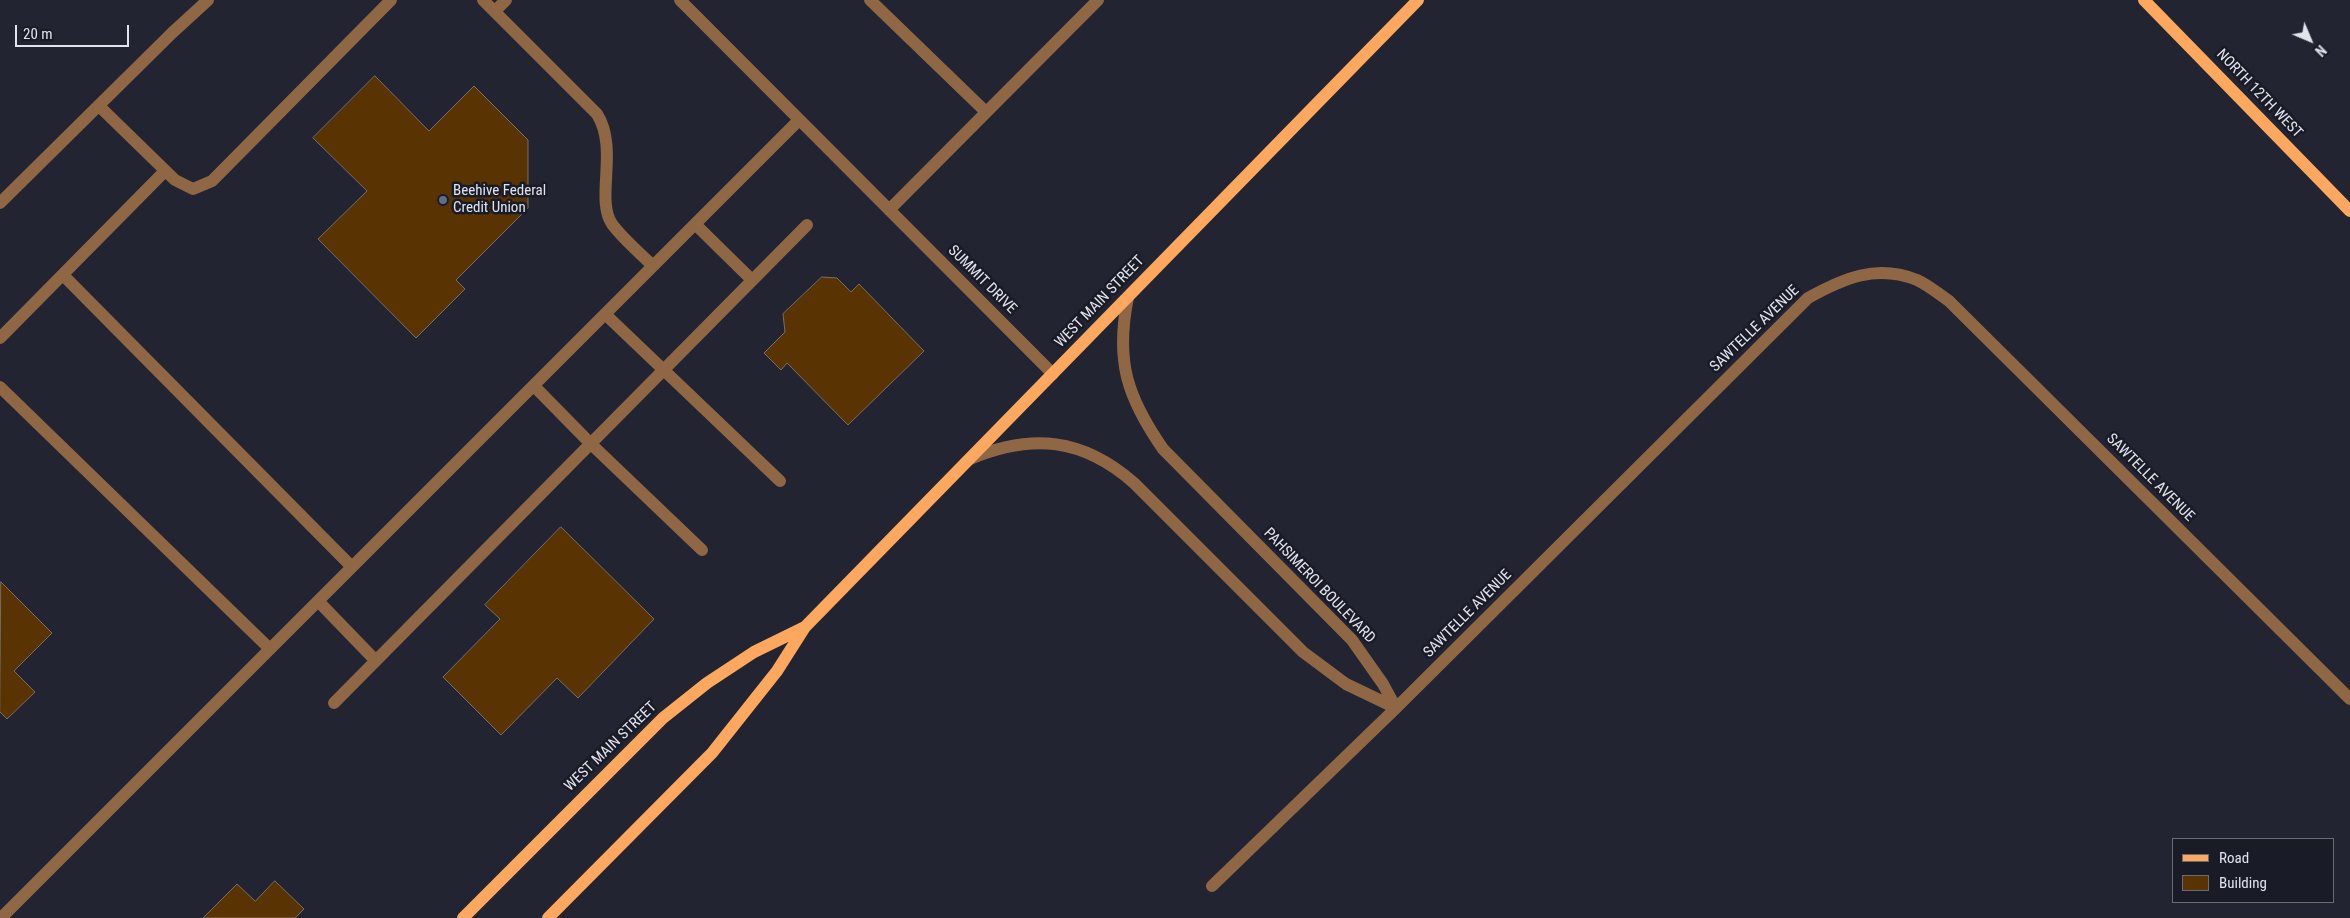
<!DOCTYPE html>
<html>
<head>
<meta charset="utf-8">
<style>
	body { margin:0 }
	#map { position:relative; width:2350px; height:918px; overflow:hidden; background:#222431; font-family:"Roboto Condensed",sans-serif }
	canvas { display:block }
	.legend { position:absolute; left:2172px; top:838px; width:162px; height:65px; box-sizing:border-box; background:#191b27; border:1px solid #696b76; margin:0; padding:6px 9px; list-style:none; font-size:15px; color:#e2e4ed }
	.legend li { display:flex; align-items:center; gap:10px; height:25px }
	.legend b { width:25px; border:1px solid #696b76 }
	.north { position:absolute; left:2285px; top:15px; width:50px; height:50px; -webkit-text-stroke:4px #191b27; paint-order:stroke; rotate:135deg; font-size:14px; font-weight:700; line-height:20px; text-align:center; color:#e2e4ed }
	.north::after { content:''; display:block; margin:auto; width:18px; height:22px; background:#e2e4ed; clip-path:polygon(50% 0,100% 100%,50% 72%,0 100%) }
	.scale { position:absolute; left:15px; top:25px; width:114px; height:22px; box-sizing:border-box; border:2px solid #e2e4ed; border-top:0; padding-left:6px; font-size:15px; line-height:18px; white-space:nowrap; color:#e2e4ed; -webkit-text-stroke:4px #191b27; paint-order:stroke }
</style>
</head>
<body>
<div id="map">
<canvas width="2350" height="918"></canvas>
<ul class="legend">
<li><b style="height:6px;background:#fda85e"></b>Road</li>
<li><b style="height:14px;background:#593402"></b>Building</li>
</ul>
<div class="north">N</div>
<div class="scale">20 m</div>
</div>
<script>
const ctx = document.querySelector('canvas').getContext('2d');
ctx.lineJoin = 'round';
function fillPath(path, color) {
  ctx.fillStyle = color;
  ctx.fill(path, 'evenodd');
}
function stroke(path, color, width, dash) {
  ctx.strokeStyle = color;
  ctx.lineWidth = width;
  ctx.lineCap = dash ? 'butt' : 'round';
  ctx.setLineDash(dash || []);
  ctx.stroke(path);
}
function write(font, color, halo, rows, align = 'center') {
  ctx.font = font + ' "Roboto Condensed",sans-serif';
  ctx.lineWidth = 5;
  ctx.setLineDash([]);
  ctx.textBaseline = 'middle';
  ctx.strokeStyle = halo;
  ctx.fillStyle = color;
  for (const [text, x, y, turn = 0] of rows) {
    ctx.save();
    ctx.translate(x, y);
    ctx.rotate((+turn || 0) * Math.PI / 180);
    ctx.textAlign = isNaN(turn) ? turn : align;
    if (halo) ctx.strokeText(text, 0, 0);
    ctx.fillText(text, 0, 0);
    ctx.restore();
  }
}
const building = new Path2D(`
	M375,76L429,131L474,86L528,140V208L456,280L465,289L416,338L318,239L367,191L313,138Z
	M822,277L837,278L851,292L859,284L924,351L848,425L787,363L781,370L764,353L785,332L783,314Z
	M561,527L654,619L578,698L557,678L501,735L443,677L500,619L485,605Z
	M1,582L52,633L14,671L35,692L7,719L0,712Z
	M275,881L304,909L295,918H203L237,884L255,901Z`);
const minor = new Path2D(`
	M483,0L597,114C619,149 595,199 612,224C623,239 640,253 653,266
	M680,0L1053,374
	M870,0L986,112
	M495,11L506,0
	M99,106L175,180L193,189L212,181L391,0
	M0,203L172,33L208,0
	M889,210L1098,0
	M695,224L752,280
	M63,275L352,567
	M1128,297C1115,361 1127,397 1163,449L1352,640L1383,684L1396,708
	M605,314L780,481
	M0,338L165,171
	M534,386L590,443L702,550
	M0,387L270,649
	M970,459C1032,433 1083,438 1134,483L1303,652L1346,684L1396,708
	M318,601L376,661
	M334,703L807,225
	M1212,886L1396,708L1808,298C1844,278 1876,264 1917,280C1928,285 1939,294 1949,301L2350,699
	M1,918L799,120`);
const major = new Path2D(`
	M2144,0L2350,211
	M463,918L663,718L707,683L754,652L805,627
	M548,918L712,753L777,671L805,627L1418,0`);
const markers = [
	[443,200,5,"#5c6f8a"]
];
const streetNames = [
	["NORTH 12TH WEST",2259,94,46],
	["SUMMIT DRIVE",982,280,45],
	["WEST MAIN STREET",1100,302,-46],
	["SAWTELLE AVENUE",1755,329,-44],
	["SAWTELLE AVENUE",2150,478,45],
	["PAHSIMEROI BOULEVARD",1319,586,46],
	["SAWTELLE AVENUE",1468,614,-45],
	["WEST MAIN STREET",611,747,-44]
];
const poiNames = [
	["Beehive Federal",453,191],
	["Credit Union",453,208]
];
fillPath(building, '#593402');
stroke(building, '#7a6e62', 1);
stroke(minor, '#906745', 12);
stroke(major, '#fda85e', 12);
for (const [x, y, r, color] of markers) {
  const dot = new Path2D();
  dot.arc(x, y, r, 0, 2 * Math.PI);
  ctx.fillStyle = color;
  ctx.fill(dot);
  stroke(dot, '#191b27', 2);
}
write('15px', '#e2e4ed', '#191b27', streetNames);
write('15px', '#e2e4ed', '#191b27', poiNames, 'left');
</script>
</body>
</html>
